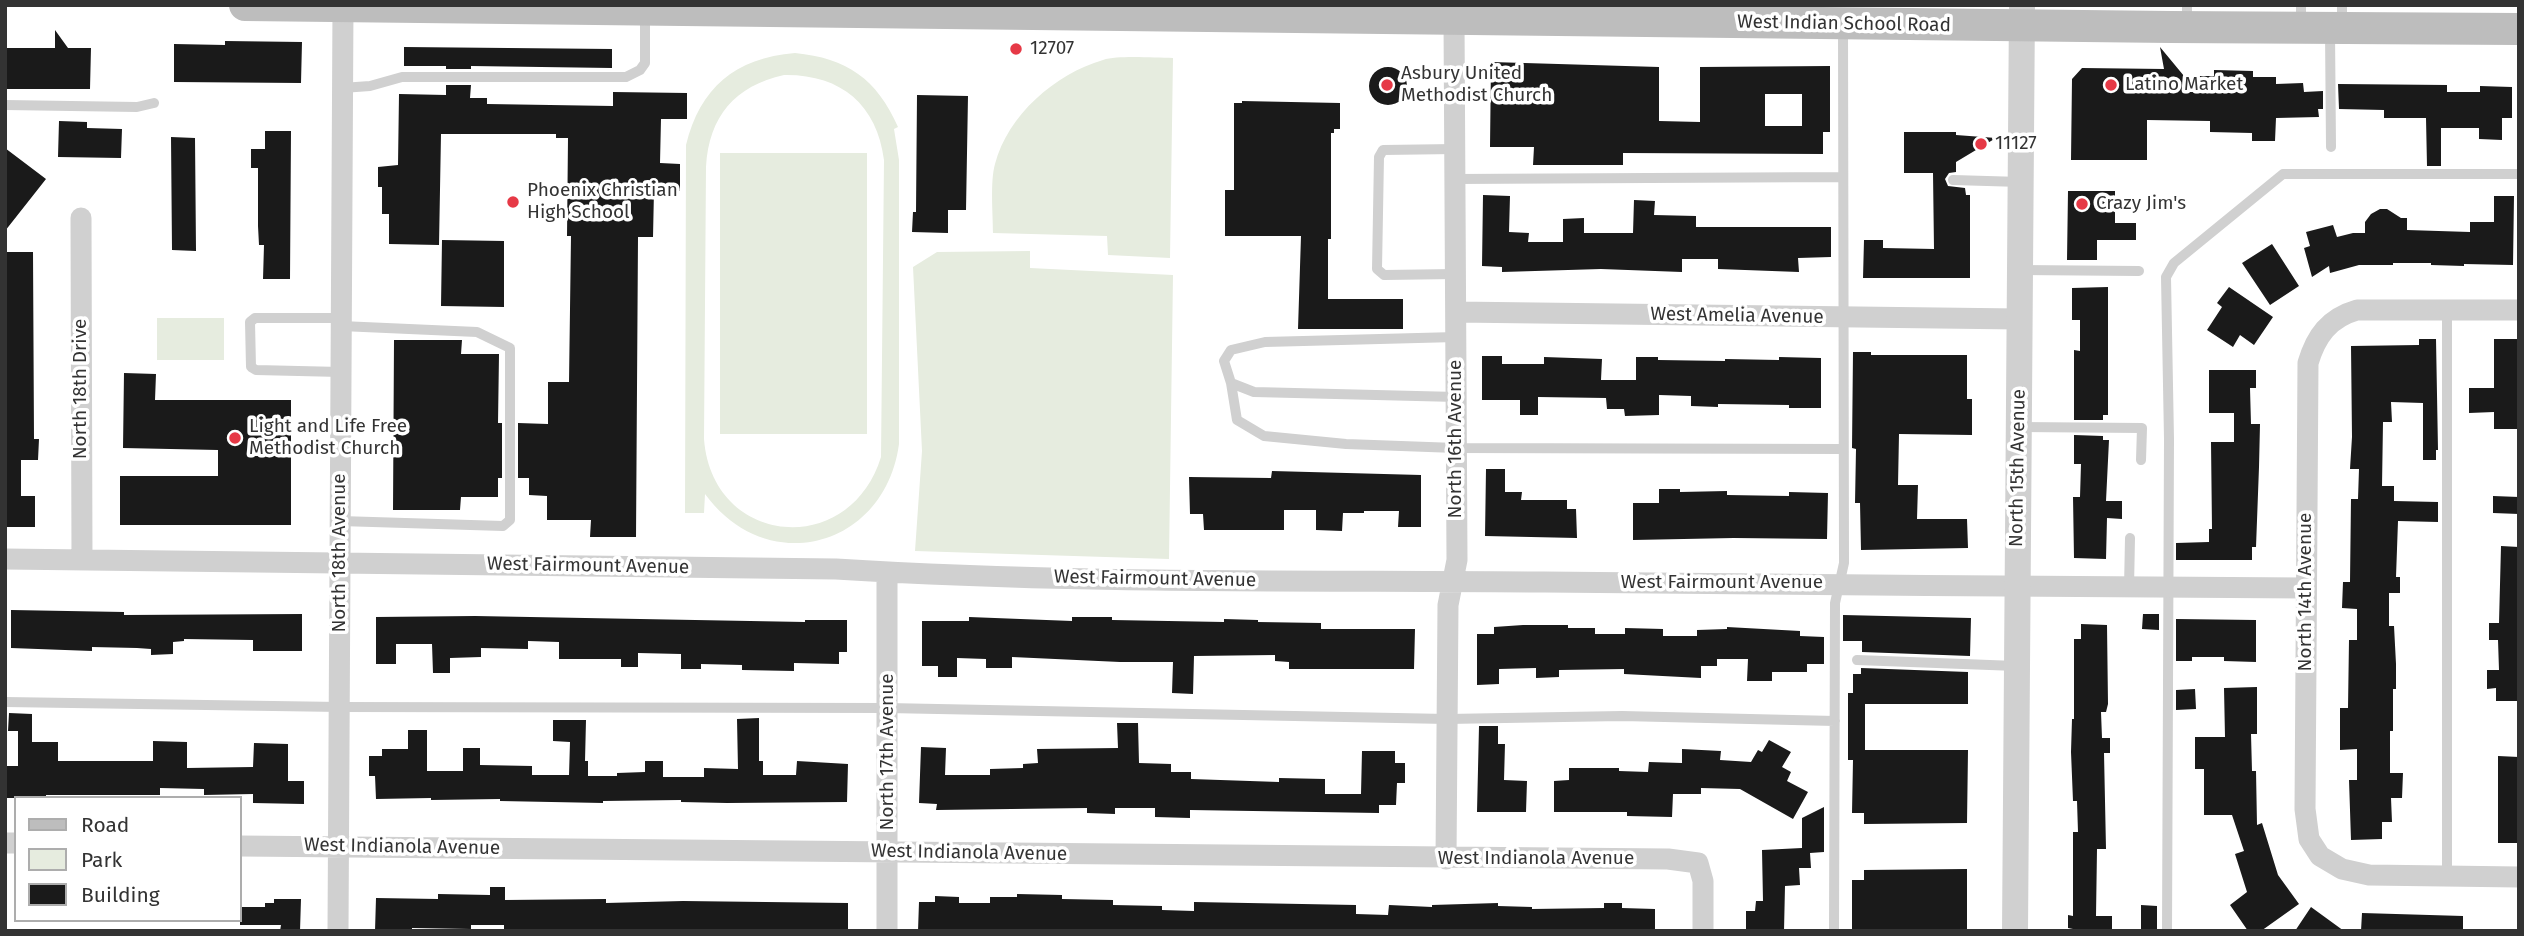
<!DOCTYPE html>
<html>
<head>
<meta charset="utf-8">
<style>
	body { margin:0 }
	#map { position:relative; width:2524px; height:936px; overflow:hidden; background:#fff; font-family:"Fira Sans",sans-serif }
	canvas { display:block }
	.frame { position:absolute; inset:0; border:7px solid #333; pointer-events:none }
	.legend { position:absolute; left:14px; top:796px; width:228px; height:126px; box-sizing:border-box; background:#fff; border:2px solid #adadad; margin:0; padding:9px 12px; list-style:none; font-size:21px; color:#333 }
	.legend li { display:flex; align-items:center; gap:14px; height:35px }
	.legend b { width:35px; border:2px solid #adadad }
</style>
</head>
<body>
<div id="map">
<canvas width="2524" height="936"></canvas>
<div class="frame"></div>
<ul class="legend">
<li><b style="height:9px;background:#bdbdbd"></b>Road</li>
<li><b style="height:19px;background:#e6ecdf"></b>Park</li>
<li><b style="height:19px;background:#1a1a1a"></b>Building</li>
</ul>
</div>
<script>
const ctx = document.querySelector('canvas').getContext('2d');
ctx.lineJoin = 'round';
function fillPath(path, color) {
  ctx.fillStyle = color;
  ctx.fill(path, 'evenodd');
}
function stroke(path, color, width, dash) {
  ctx.strokeStyle = color;
  ctx.lineWidth = width;
  ctx.lineCap = dash ? 'butt' : 'round';
  ctx.setLineDash(dash || []);
  ctx.stroke(path);
}
function write(font, color, halo, rows, align = 'center') {
  ctx.font = font + ' "Fira Sans",sans-serif';
  ctx.lineWidth = 7;
  ctx.setLineDash([]);
  ctx.textBaseline = 'middle';
  ctx.strokeStyle = halo;
  ctx.fillStyle = color;
  for (const [text, x, y, turn = 0] of rows) {
    ctx.save();
    ctx.translate(x, y);
    ctx.rotate((+turn || 0) * Math.PI / 180);
    ctx.textAlign = isNaN(turn) ? turn : align;
    if (halo) ctx.strokeText(text, 0, 0);
    ctx.fillText(text, 0, 0);
    ctx.restore();
  }
}
const green = new Path2D(`
	M795,53C847,58 877,79 898,127L894,129L899,160V444C885,548 767,579 705,494L704,513H685L686,145C700,88 735,58 795,53ZM784,75C840,74 877,104 884,160L881,457C849,560 712,546 704,439L706,167C709,116 735,86 784,75Z
	M1173,58L1170,258L1108,255L1107,236L993,233C993,213 990,182 995,164C1008,115 1055,74 1103,60C1119,55 1154,58 1173,58Z
	M720,153H867V434H720Z
	M1030,251V268L1173,275L1169,559L915,551L922,451L913,267L937,252Z
	M157,318H224V360H157Z`);
const building = new Path2D(`
	M55,30L68,48H91L90,89H5V48H55Z
	M225,41L302,42L301,83L174,82V44L225,45Z
	M404,47L612,49V68L471,66V69H446V66H404Z
	M2160,47L2184,76H2214V70L2253,71V77H2276V84L2303,83L2304,92L2323,91V109H2318L2319,117L2276,118L2275,141H2252V133L2210,132V121L2147,120V160H2071L2072,79L2082,68L2164,69Z
	M1491,62L1659,67V121L1700,122V67L1830,66V132H1823V154L1623,153V165H1533L1534,147H1490ZM1765,94H1802V126H1765Z
	M1369 86a19 19 0 1 1 38 0a19 19 0 1 1-38 0Z
	M2338,84L2447,85V92H2480V86L2512,87V118H2502V140L2479,139V128H2441V166H2427L2426,118H2384V110L2339,109Z
	M446,85H471L470,98H487V104L613,106V92L687,93V119H661L660,163L680,164V191L654,190L653,237H638L636,537H590L591,520H547V496L529,495V478H518V423L548,424V382H569L571,236H567L568,138H556V134H441L439,245L389,244V214H382V187H378V167L398,165L399,94L446,95Z
	M917,95L968,96L966,210H948V233L912,232L913,212H916Z
	M1242,101L1340,103V129H1334V133H1331V239H1328V299H1403V329H1298L1301,236H1225V190H1234V103H1242Z
	M59,121L87,122V128L122,129L121,158L58,157Z
	M265,131H291L290,279H263L264,245H259L258,226V168H251V149H265Z
	M1904,132H1956V135L1996,138L1956,162V172L1949,173L1945,179L1948,186L1965,188L1966,195H1970V278H1863L1864,240H1883V248L1934,249L1933,173H1904Z
	M171,137L195,138L196,251L172,250Z
	M5,148L46,179L5,231Z
	M2068,191H2115V223H2136V240H2097V260H2067Z
	M1483,195L1510,196L1509,232L1529,233L1528,242H1563V219L1584,218V233H1633L1634,200L1655,201L1654,215L1696,216V227H1831V257L1798,258L1799,272L1718,269V259H1682V272L1601,269L1502,272V267L1482,266Z
	M2494,196H2514L2513,265L2464,264V266L2431,265V263H2393V265H2359L2330,273L2329,266L2312,277L2304,248L2310,246L2306,232L2333,225L2337,237L2353,233H2365V222L2371,214L2380,209H2387L2401,218H2407V230L2470,232V222H2494Z
	M442,240L504,241V307L441,306Z
	M2272,244L2299,286L2270,305L2242,263Z
	M5,252H33L34,439H39L38,460H21V496H35V527H5Z
	M2108,287V415H2103V420H2074V350L2080,351V320H2072V288Z
	M2229,287L2273,317L2254,345L2240,335L2233,347L2207,330L2222,307L2217,303Z
	M2419,339H2436L2438,450H2436V460H2423V403L2391,402L2392,422H2383L2382,486H2394V501L2438,502V522L2398,521L2396,577H2400V593H2389V626H2394L2396,664V689H2393V731H2390V773H2403L2402,798H2391L2392,822H2382V839L2351,840L2349,780H2357V749L2340,750V708H2348L2349,640H2357V609L2342,608L2343,582H2350L2351,499H2358L2359,469H2350L2352,437L2351,346L2419,345Z
	M2494,339H2519V429H2494V412L2469,413V388H2494Z
	M394,340H462L461,354H499L498,423H502V478H498V497H461L460,510H393Z
	M1853,352H1871V355H1967V399H1972V435L1899,434L1898,485H1918L1917,519H1967L1968,548L1861,550L1860,503H1855L1856,449L1852,448Z
	M1482,356H1502V364H1544V357L1602,359L1601,380H1636V357H1658V360L1725,361V359L1779,360V357L1821,358V408H1789V405L1718,404V407L1691,406V396L1659,395V415L1625,416L1624,409H1607L1606,398L1538,397V415H1520V400H1482Z
	M2209,370H2256V388H2250L2251,424H2260L2259,467L2256,547H2252V560H2176V543L2209,542V529H2212L2211,442H2234V413H2209Z
	M124,373L156,374L155,400H291V525H120V476H218V450L123,448Z
	M2074,435L2103,436V440H2109L2106,501H2122V519L2107,518L2106,559L2074,558L2073,497H2080L2081,464H2074Z
	M1486,469H1505V492H1522L1521,500H1567V509H1576L1577,538L1485,536Z
	M1272,471L1421,475V527H1398L1399,511H1364V513H1343L1342,531L1316,530V510H1284V530H1204L1203,514H1190L1189,477L1271,478Z
	M1659,489H1680V492L1727,491V495L1789,496V492L1828,493L1827,539L1734,538L1633,540V503H1659Z
	M2493,496L2519,497V514L2493,513Z
	M2501,546L2519,547V701H2496V688L2487,689V670H2499L2498,640H2489V623H2499Z
	M11,610L124,612V615L302,614V651H253V640L184,639V641L173,642V654L151,655V649L137,648L92,647V651L11,648Z
	M2143,614H2159V630L2142,629Z
	M1843,615L1971,618L1970,656L1862,652V641H1843Z
	M475,616L805,622V620H847V652H839V664L794,663V671L742,670V665L701,664V669H681V654L638,653V667H621V659H559V642L528,641V649L481,648V657L450,658V673H433L432,644H396V664H376V617Z
	M969,617L1072,621V617H1112V620L1224,622V619L1258,620V622L1321,623V629H1415L1414,669H1289V662L1275,661V655L1194,656L1193,694L1172,693L1173,662H1120L1012,657V668H986V659L957,658V677H938V666H922V621H969Z
	M2176,619L2256,620V662L2224,661V657H2192V661H2176Z
	M2081,624L2107,625L2108,704L2106,712H2101L2102,738H2110V753H2104L2106,849H2097L2096,916H2112V930L2073,931V929L2068,928V915L2073,916V832H2078L2077,801H2073L2071,752L2072,719H2074V639H2081Z
	M1523,625H1568V628H1595V634H1625V628L1663,629V636H1697V630L1727,629V627L1800,631V636L1824,637V664H1807V672H1772V681H1747L1748,659H1717V666H1701V678L1624,674V669L1559,670V677L1536,678V668L1499,669V684L1477,685V634H1494V627Z
	M1861,668L1968,672V704H1865V750H1968L1967,823L1864,824V813H1852L1853,760H1848V693H1853V674H1861Z
	M2257,687V734H2251L2252,771H2256L2257,825L2262,823L2278,875L2299,904L2261,931H2248L2230,905L2247,892L2235,854L2244,851L2232,815H2204V769H2195V737H2225L2224,688Z
	M2195,689L2196,709L2176,710V690Z
	M9,713L32,714V742H58V761H153V741L187,742V768L253,767L254,743L288,744V781H304V804L253,803V794L204,795V789L160,788V795H46V798H6L7,766H18V731H8Z
	M759,718V761H763V775H796L797,761L848,764L847,802L727,803L681,802V800L603,801V803L500,801V799L431,800V798L376,799L375,776H369V756H382V749H408V730H427V771H463V748H480V765L532,766V775H569L570,742L553,741V720H586L585,761H588V776H617V773L645,772V761H663V777H704V768L738,769L737,719Z
	M1117,723H1138L1139,763L1171,764V772H1191V779L1279,782V778L1325,779V794H1361L1362,751H1395V763H1405V783H1397L1396,805H1379V813L1190,810V818L1155,817V808H1115V814L1087,813V808L936,810L937,804L919,803L921,747L946,748L945,775H990V769L1023,768V764L1038,763L1037,749L1118,748Z
	M1479,726H1498V744H1505L1504,780L1527,781L1526,812H1477Z
	M1769,740L1791,752L1782,767L1791,772L1787,781L1808,792L1793,819L1740,789L1701,788V794H1673L1672,817L1627,816V812H1554V781L1569,780V768H1619V771L1648,772L1649,762L1682,763V749L1721,751L1720,760L1751,762L1758,750L1762,752Z
	M2498,756L2519,757V843H2498Z
	M1824,807V852L1810,853L1811,868H1799L1800,885L1785,886L1784,931H1746V911H1755L1756,901H1763L1762,850L1802,848V818Z
	M1967,869V931H1852V880H1864V870Z
	M490,887H505V900L606,899V903L683,901L848,903V931H504V925H471V929L412,928V931H375L376,898L438,899V894L490,895Z
	M1017,894L1062,895V899L1113,900V905L1162,906V910L1194,911V902L1356,905V914L1388,915L1389,905L1432,907V905L1498,903V906L1532,907V909L1604,908V903H1622V908L1655,909V931H918L919,902H935V896L959,897V903H990V897H1017Z
	M274,899H301L300,931H280L281,925H240V907H265V903H274Z
	M2141,905L2157,906V931H2141Z
	M2311,907L2344,931H2295Z
	M2362,913L2463,916V931H2361Z`);
const service = new Path2D(`
	M2301,5V25
	M2342,5V25
	M2187,24V5
	M2330,31L2331,147
	M342,88L370,86L402,77H626L640,70L645,63V14
	M5,105L137,107L154,103
	M1455,149L1383,150L1379,157L1377,269L1384,275L1455,274
	M1455,179L1843,177
	M1953,180L2021,182
	M2020,270L2139,271
	M2447,310V875
	M1456,337L1265,342L1231,350L1224,361L1231,383L1254,392L1457,397
	M341,372L256,370L251,367L250,322L255,318H341
	M1231,383L1237,420L1264,436L1346,444L1456,448L1843,449
	M2019,427L2142,428L2141,460
	M340,521L503,526L510,520V348L477,332L341,326
	M2129,588L2130,538
	M1857,660L2016,666
	M5,702L340,707L887,708L1447,719L1622,716L1835,721
	M1834,931L1835,603L1844,563L1843,26
	M2167,931L2169,439L2166,277L2174,263L2283,174H2519`);
const minor = new Path2D(`
	M81,218L82,560
	M2519,310H2357C2329,318 2316,336 2308,363L2305,809L2309,839L2320,856L2342,869L2369,875L2519,877
	M1456,312L2019,319
	M5,559L836,569C1071,584 1308,580 1544,582C1798,583 2051,588 2305,588
	M5,843H16
	M240,846L1668,859L1698,863L1703,881V931
	M1446,859L1448,605L1457,560L1454,19
	M338,931L343,6
	M887,931V573`);
const tertiary = new Path2D(`
	M2015,931L2022,5`);
const secondary = new Path2D(`
	M245,5L2171,27L2519,29`);
const markers = [
	[1016,49,7,"#e63946"],
	[1387,85,7,"#e63946"],
	[2111,85,7,"#e63946"],
	[1981,144,7,"#e63946"],
	[513,202,7,"#e63946"],
	[2082,204,7,"#e63946"],
	[235,438,7,"#e63946"]
];
const streetNames = [
	["West Indian School Road",1844,24,1],
	["West Amelia Avenue",1737,316,1],
	["North 18th Drive",81,389,-90],
	["North 16th Avenue",1456,439,-90],
	["North 15th Avenue",2018,468,-89],
	["North 18th Avenue",340,553,-90],
	["West Fairmount Avenue",588,566,1],
	["West Fairmount Avenue",1155,579,1],
	["West Fairmount Avenue",1722,583],
	["North 14th Avenue",2306,592,-90],
	["North 17th Avenue",888,752,-90],
	["West Indianola Avenue",402,847,1],
	["West Indianola Avenue",969,853,1],
	["West Indianola Avenue",1536,859]
];
const poiNames = [
	["12707",1030,49],
	["Asbury United",1401,74],
	["Methodist Church",1401,96],
	["Latino Market",2125,85],
	["11127",1995,144],
	["Phoenix Christian",527,191],
	["High School",527,213],
	["Crazy Jim's",2096,204],
	["Light and Life Free",249,427],
	["Methodist Church",249,449]
];
fillPath(green, '#e6ecdf');
fillPath(building, '#1a1a1a');
stroke(service, '#d0d0d0', 10);
stroke(minor, '#d0d0d0', 21);
stroke(tertiary, '#d0d0d0', 26);
stroke(secondary, '#bdbdbd', 32);
for (const [x, y, r, color] of markers) {
  const dot = new Path2D();
  dot.arc(x, y, r, 0, 2 * Math.PI);
  ctx.fillStyle = color;
  ctx.fill(dot);
  stroke(dot, '#fff', 2.5);
}
write('19px', '#333', '#fff', streetNames);
write('19px', '#333', '#fff', poiNames, 'left');
</script>
</body>
</html>
